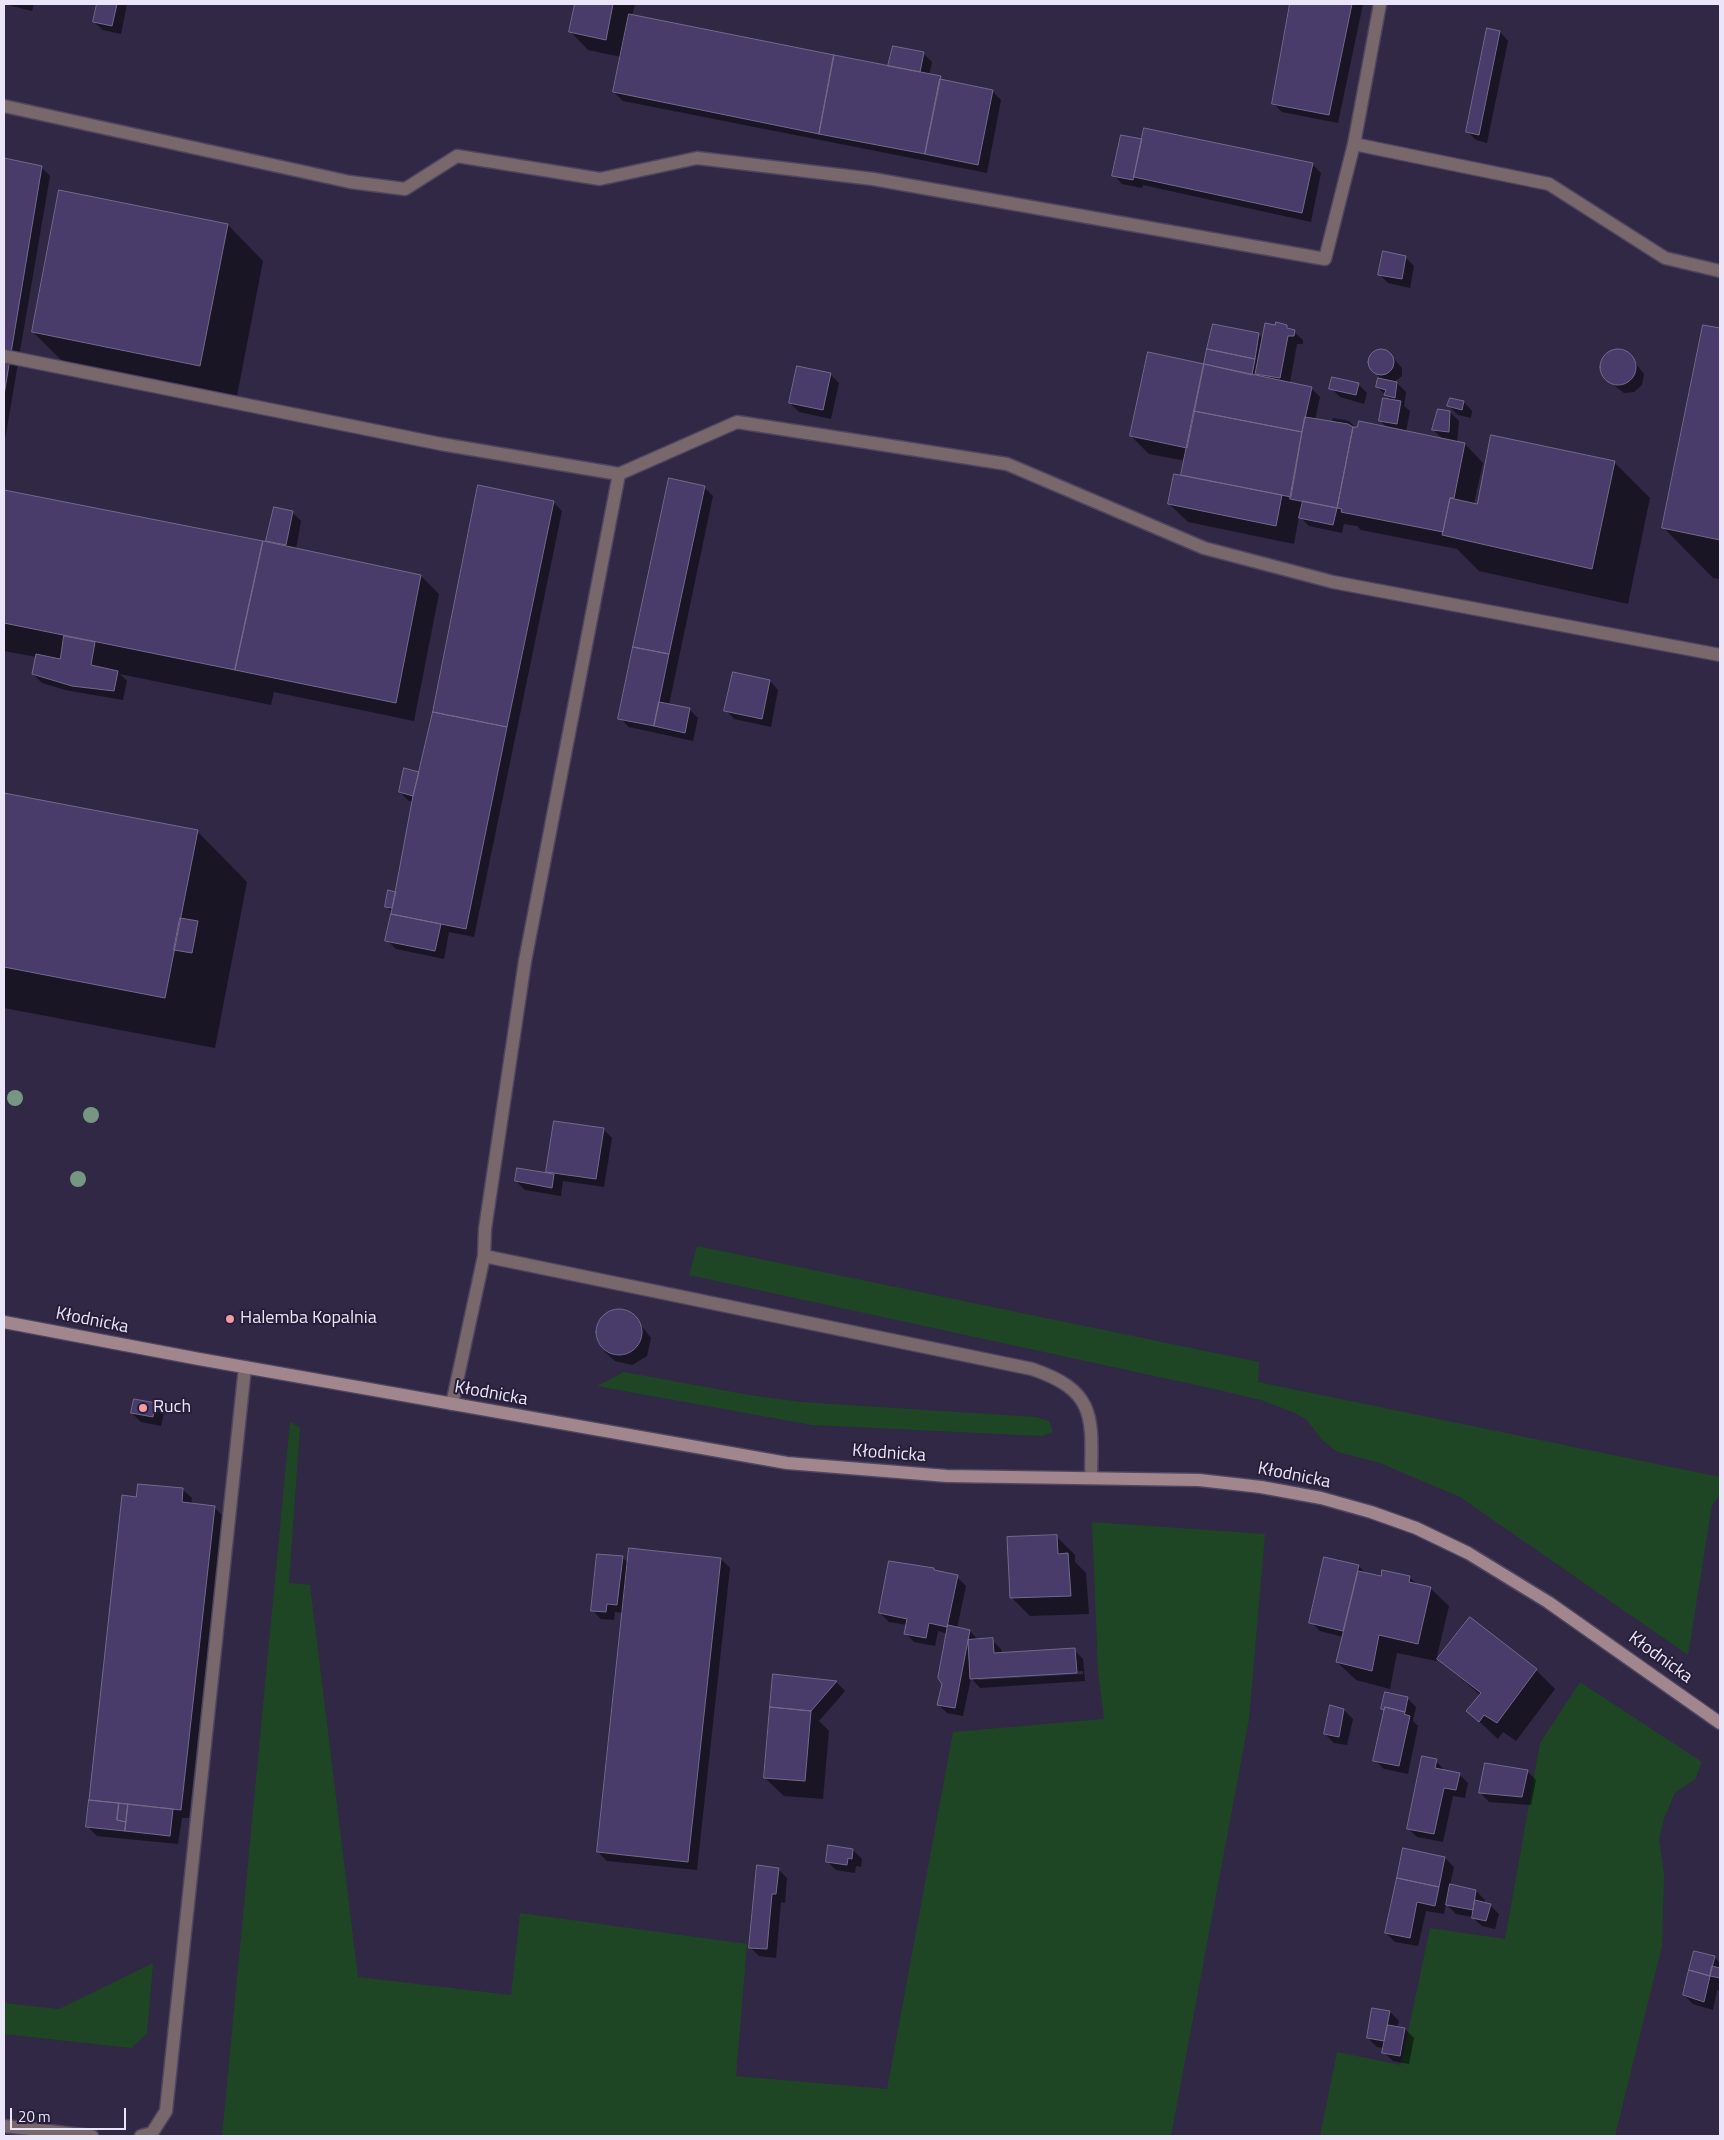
<!DOCTYPE html>
<html>
<head>
<meta charset="utf-8">
<style>
	body { margin:0 }
	#map { position:relative; width:1724px; height:2140px; overflow:hidden; background:#302844; font-family:"Titillium Web",sans-serif }
	canvas { display:block }
	.frame { position:absolute; inset:0; border:5px solid #eae5f8; pointer-events:none }
	.scale { position:absolute; left:10px; top:2108px; width:116px; height:22px; box-sizing:border-box; border:2px solid #eae5f8; border-top:0; padding-left:6px; font-size:15px; line-height:18px; white-space:nowrap; color:#eae5f8; -webkit-text-stroke:4px #271e39; paint-order:stroke }
</style>
</head>
<body>
<div id="map">
<canvas width="1724" height="2140"></canvas>
<div class="frame"></div>
<div class="scale">20 m</div>
</div>
<script>
const ctx = document.querySelector('canvas').getContext('2d');
ctx.lineJoin = 'round';
function fillPath(path, color) {
  ctx.fillStyle = color;
  ctx.fill(path, 'evenodd');
}
function stroke(path, color, width, dash) {
  ctx.strokeStyle = color;
  ctx.lineWidth = width;
  ctx.lineCap = dash ? 'butt' : 'round';
  ctx.setLineDash(dash || []);
  ctx.stroke(path);
}
function write(font, color, halo, rows, align = 'center') {
  ctx.font = font + ' "Titillium Web",sans-serif';
  ctx.lineWidth = 4;
  ctx.setLineDash([]);
  ctx.textBaseline = 'middle';
  ctx.strokeStyle = halo;
  ctx.fillStyle = color;
  for (const [text, x, y, turn = 0] of rows) {
    ctx.save();
    ctx.translate(x, y);
    ctx.rotate((+turn || 0) * Math.PI / 180);
    ctx.textAlign = isNaN(turn) ? turn : align;
    if (halo) ctx.strokeText(text, 0, 0);
    ctx.fillText(text, 0, 0);
    ctx.restore();
  }
}
const green = new Path2D(`
	M697,1246L1259,1362L1258,1382L1720,1477V1496L1712,1505L1688,1655L1460,1497L1380,1463L1338,1452L1322,1440L1306,1419L1293,1412L1261,1400L1210,1388L689,1275Z
	M624,1372L749,1395L801,1402L1036,1417L1049,1421L1053,1432L1042,1436L812,1425L597,1386Z
	M290,1422L300,1428L289,1583L310,1585L358,1977L511,1995L520,1913L747,1944L736,2076L887,2089L953,1732L1104,1719L1098,1671L1092,1522L1265,1534L1249,1719L1171,2136H222Z
	M1580,1682L1702,1762L1695,1779L1675,1793L1664,1818L1659,1840L1664,1875L1662,1946L1615,2136H1320L1337,2052L1401,2065L1430,1928L1505,1939L1540,1743Z
	M153,1963L147,2034L131,2048L4,2034V2003L59,2009Z`);
const shadow = new Path2D(`
	M4,4H34L32,11Z
	M98,4H127L121,34L103,30L94,22Z
	M576,4H635L632,16L889,68L924,54L932,62L929,76L940,78L944,81L992,91L1001,100L987,173L623,101L614,92L621,57L588,50L570,31Z
	M1290,4H1363L1338,123L1282,112L1273,103Z
	M1500,32L1508,41L1487,143L1476,140L1467,131Z
	M1143,141L1312,164L1321,173L1311,222L1143,185L1142,188L1122,184L1114,175Z
	M4,159L41,167L50,176L4,445Z
	M228,225L263,261L236,401L69,368L33,332Z
	M1405,257L1414,266L1410,288L1388,283L1380,275Z
	M1287,326L1303,340V344H1297L1290,382L1311,388L1320,397L1315,420L1335,424L1332,421L1333,418L1349,421L1356,428H1388L1380,421L1392,401L1377,387L1383,381L1369,365L1370,356L1375,351L1388,352L1402,368V376L1393,383H1397L1406,392L1404,406L1410,411L1406,432L1444,440L1433,430L1450,412L1459,421L1457,443L1465,444L1483,463L1474,504L1614,462L1650,498L1628,604L1479,571L1457,549L1361,530L1357,526L1344,524L1342,533L1309,526L1299,516L1294,544L1188,522L1169,504L1182,477L1186,461L1149,454L1131,436L1203,365L1258,334L1263,339Z
	M1704,326L1720,330V579L1713,578L1663,527Z
	M1613,351L1624,352L1629,355L1644,374L1642,385L1634,392L1624,393L1605,378L1602,363Z
	M830,374L839,383L831,419L799,412L790,403Z
	M1358,384L1367,393L1364,404L1340,397L1331,388Z
	M1464,402L1472,411L1471,418L1458,415L1449,406Z
	M479,486L553,502L562,511L474,937L449,932L444,959L396,949L387,940L392,912L386,906L397,893L405,854L402,852L404,844L406,845L414,802L409,801L400,792L419,773L434,712L477,495L476,493Z
	M704,487L713,496L669,705L689,709L698,718L693,741L629,727L620,718Z
	M4,492L267,543L275,509L292,512L301,521L296,549L421,576L439,594L414,721L274,692L271,705L120,674L127,681L123,700L65,690L42,683L33,674L37,657L4,651Z
	M770,681L778,690L771,727L734,719L726,710Z
	M4,794L197,831L247,882L215,1048L4,1008Z
	M555,1122L603,1129L612,1138L604,1187L563,1181L561,1196L525,1190L516,1181L547,1174Z
	M616,1309L632,1314L651,1338L647,1356L632,1365L615,1361L605,1352L596,1336L600,1319Z
	M155,1404L164,1413L161,1426L141,1422L132,1413Z
	M183,1490L192,1498L191,1505L214,1507L223,1516L189,1818H182L178,1844L97,1836L88,1827L137,1499Z
	M1056,1536L1075,1555V1562L1086,1573L1089,1614L1030,1616L1012,1598Z
	M622,1557L629,1564L721,1559L730,1568L697,1870L607,1861L598,1852L624,1613L615,1612L614,1620L601,1619L592,1610Z
	M1359,1566L1366,1574L1382,1577H1409L1418,1585L1430,1588L1449,1606L1436,1661L1397,1653L1390,1689L1356,1680L1337,1662L1343,1637L1320,1631L1311,1622Z
	M936,1572L957,1577L966,1586L957,1628L970,1631L979,1641L992,1640L1001,1649L1002,1654L1074,1650L1083,1659L1085,1681L980,1688L971,1678L963,1716L947,1713L938,1704L943,1683L948,1634L938,1631L935,1646L914,1642L906,1633L907,1625L889,1622L880,1613ZM1083,1671V1674L978,1680V1678Z
	M1470,1619L1536,1670L1555,1689L1516,1741L1503,1732L1498,1739L1468,1711L1480,1695L1439,1659Z
	M774,1675L836,1682L845,1691L819,1721L829,1731L823,1799L784,1796L765,1778Z
	M1385,1693L1407,1698L1416,1707L1413,1721L1418,1726L1408,1774L1384,1769L1375,1760L1385,1711L1382,1708Z
	M1344,1710L1353,1719L1347,1745L1334,1743L1325,1734Z
	M1436,1761L1445,1771L1459,1774L1468,1783L1465,1798L1453,1796L1443,1842L1417,1837L1408,1828Z
	M1527,1771L1536,1780L1531,1805L1489,1802L1481,1793Z
	M853,1850L862,1859L861,1867L856,1866L855,1873L836,1870L827,1861Z
	M1445,1858L1454,1867L1450,1885L1476,1891L1485,1900L1484,1904L1490,1905L1499,1914L1495,1929L1482,1926L1472,1917L1456,1914L1446,1904L1444,1914L1426,1911L1418,1946L1395,1942L1386,1933Z
	M778,1869L787,1878L785,1903L781,1902L776,1958L759,1956L750,1947Z
	M1714,1957L1720,1963V1991L1717,1990L1713,2010L1693,2004L1684,1995Z
	M1390,2012L1399,2021L1397,2028L1405,2029L1414,2038L1409,2064L1393,2061L1384,2052V2048L1377,2047L1368,2038Z`);
const building = new Path2D(`
	M97,4H117L112,26L93,22Z
	M575,4H613L606,40L569,32Z
	M1290,4H1352L1329,115L1272,104Z
	M629,14L834,55L819,134L613,92Z
	M1487,28L1500,31L1479,135L1466,132Z
	M893,46L924,52L920,72L888,66Z
	M834,55L941,76L925,154L819,134Z
	M940,79L993,90L978,165L925,154Z
	M1144,128L1313,163L1302,213L1134,177Z
	M1121,135L1142,139L1133,180L1112,176Z
	M4,158L42,166L4,395Z
	M59,190L228,224L200,366L32,332Z
	M1383,251L1406,256L1402,279L1378,275Z
	M1276,322L1287,325V328L1295,330L1294,336H1288L1280,378L1255,374L1265,323L1275,325Z
	M1213,324L1259,333L1255,359L1207,349Z
	M1703,325L1720,328V540L1662,528Z
	M1368 362a13 13 0 1 1 26 0a13 13 0 1 1-26 0Z
	M1207,349L1255,359L1252,375L1204,364Z
	M1600 367a18 18 0 1 1 36 0a18 18 0 1 1-36 0Z
	M1148,352L1204,364L1187,448L1130,436Z
	M1204,364L1312,387L1302,432L1194,411Z
	M797,366L831,373L823,410L789,403Z
	M1332,377L1359,383L1356,395L1329,389Z
	M1378,378L1397,382L1395,398L1384,395L1386,390L1376,387Z
	M1383,398L1401,401L1397,424L1379,421Z
	M1450,398L1464,401L1462,410L1447,406Z
	M1438,409L1450,411L1449,432L1432,430Z
	M1194,411L1302,432L1291,497L1181,475Z
	M1305,417L1348,424L1353,427L1337,508L1290,499Z
	M1359,421L1465,443L1454,498H1450L1443,532L1341,512L1342,509L1337,508L1353,427H1357Z
	M1491,435L1615,461L1592,569L1442,535L1450,498L1477,504Z
	M1174,474L1282,495L1276,526L1168,504Z
	M669,478L705,486L669,654L633,647Z
	M478,485L554,501L507,727L433,712Z
	M4,490L263,541L235,670L4,623Z
	M1303,501L1337,508L1333,525L1299,518Z
	M274,507L293,511L286,545L266,541Z
	M263,541L421,575L396,703L235,670Z
	M64,636L95,642L91,665L118,671L114,691L72,686L32,674L36,654L60,659Z
	M633,647L669,654L654,726L618,719Z
	M733,672L770,680L762,719L724,711Z
	M659,702L690,708L685,733L654,726Z
	M433,712L507,727L466,929L391,914L413,796Z
	M404,768L419,772L413,796L399,792Z
	M4,793L198,830L165,998L4,967Z
	M388,890L396,892L392,908L385,907Z
	M391,914L441,924L435,951L385,941Z
	M180,918L198,921L192,953L174,950Z
	M554,1121L604,1128L596,1179L546,1172Z
	M517,1168L554,1174L552,1188L515,1181Z
	M596 1332a23 23 0 1 1 46 0a23 23 0 1 1-46 0Z
	M134,1399L156,1403L153,1417L131,1413Z
	M138,1484L183,1488L182,1502L215,1506L181,1810L89,1800L122,1495L136,1497Z
	M1057,1535L1058,1554L1068,1553L1071,1596L1010,1598L1007,1537Z
	M629,1548L721,1558L688,1862L597,1852Z
	M597,1554L623,1556L617,1605L607,1604L606,1612L591,1611Z
	M1324,1557L1359,1565L1343,1631L1309,1623Z
	M889,1561L934,1568V1570L958,1575L947,1627L929,1623L926,1638L904,1634L907,1619L879,1613Z
	M1382,1570L1410,1576L1409,1582L1431,1587L1418,1644L1379,1635L1372,1671L1336,1662L1358,1571L1381,1576Z
	M1470,1617L1537,1669L1497,1723L1484,1715L1479,1722L1466,1711L1481,1693L1437,1659Z
	M948,1625L970,1630L955,1708L937,1705L942,1684L938,1678Z
	M993,1638L994,1653L1075,1648L1077,1673L970,1679L968,1640Z
	M773,1674L782,1675L837,1681L811,1711L770,1707Z
	M1385,1692L1408,1697L1405,1712L1385,1707L1384,1710L1381,1709Z
	M1330,1705L1344,1709L1339,1737L1324,1734Z
	M770,1707L811,1711L805,1781L764,1778Z
	M1385,1707L1405,1712L1404,1714L1410,1716L1399,1766L1373,1761Z
	M1422,1756L1437,1759L1435,1768L1460,1773L1456,1790L1444,1788L1434,1834L1407,1829Z
	M1485,1763L1528,1770L1522,1797L1479,1793Z
	M89,1800L119,1803L117,1820L126,1822L125,1831L86,1827Z
	M119,1803L128,1804L126,1822L117,1820Z
	M128,1804L173,1809L170,1836L125,1831Z
	M828,1845L853,1849L852,1859L848,1858L847,1865L826,1862Z
	M1403,1848L1445,1857L1439,1887L1397,1878Z
	M757,1865L779,1868L776,1894H772L767,1949L749,1948Z
	M1397,1878L1439,1887L1435,1906L1417,1902L1410,1938L1385,1933Z
	M1450,1884L1476,1890L1473,1910L1446,1905Z
	M1475,1900L1491,1904L1486,1921L1472,1918Z
	M1694,1951L1715,1956L1710,1976L1689,1970Z
	M1712,1966L1720,1968V1978L1710,1976Z
	M1689,1970L1710,1976L1704,2002L1683,1995Z
	M1372,2008L1390,2011L1384,2041L1367,2038Z
	M1388,2025L1405,2028L1400,2056L1382,2053Z`);
const lane = new Path2D(`
	M4,106L350,182L405,189L457,156L600,179L697,158L873,179L1325,259L1354,144L1380,4
	M1354,144L1549,184L1665,258L1720,271
	M4,356L441,444L619,474L525,961L485,1229L484,1256
	M619,474L737,422L1007,464L1204,548L1333,582L1720,655
	M452,1404L484,1256L1032,1369C1097,1391 1092,1418 1091,1478
	M4,2126L92,2136
	M141,2136L152,2133L166,2111L245,1367`);
const secondary = new Path2D(`
	M4,1322L199,1359L787,1463L947,1476L1199,1480L1261,1487L1321,1498L1371,1512L1416,1528L1468,1553L1548,1602L1720,1723`);
const trees = [
	[15,1098],
	[91,1115],
	[78,1179]
];
const markers = [
	[230,1319,5,"#f49aa5"],
	[143,1408,5,"#f49aa5"]
];
const poiNames = [
	["Halemba Kopalnia",240,1319],
	["Ruch",153,1408]
];
const streetNames = [
	["Kłodnicka",92,1321,11],
	["Kłodnicka",491,1394,10],
	["Kłodnicka",889,1454,4],
	["Kłodnicka",1294,1476,11],
	["Kłodnicka",1660,1658,36]
];
fillPath(green, '#1f4624');
fillPath(shadow, '#0007');
fillPath(building, '#493b6a');
stroke(building, '#726a8a', 1);
stroke(lane, '#4e4661', 15);
stroke(secondary, '#4e4661', 15);
stroke(lane, '#78676b', 12);
stroke(secondary, '#a1868d', 12);
ctx.fillStyle = '#759781';
for (const [x, y] of trees) {
  ctx.beginPath();
  ctx.arc(x, y, 8, 0, 2 * Math.PI);
  ctx.fill();
}
for (const [x, y, r, color] of markers) {
  const dot = new Path2D();
  dot.arc(x, y, r, 0, 2 * Math.PI);
  ctx.fillStyle = color;
  ctx.fill(dot);
  stroke(dot, '#271e39', 2);
}
write('18px', '#eae5f8', '#271e39', poiNames, 'left');
write('18px', '#eae5f8', '#271e39', streetNames);
</script>
</body>
</html>
